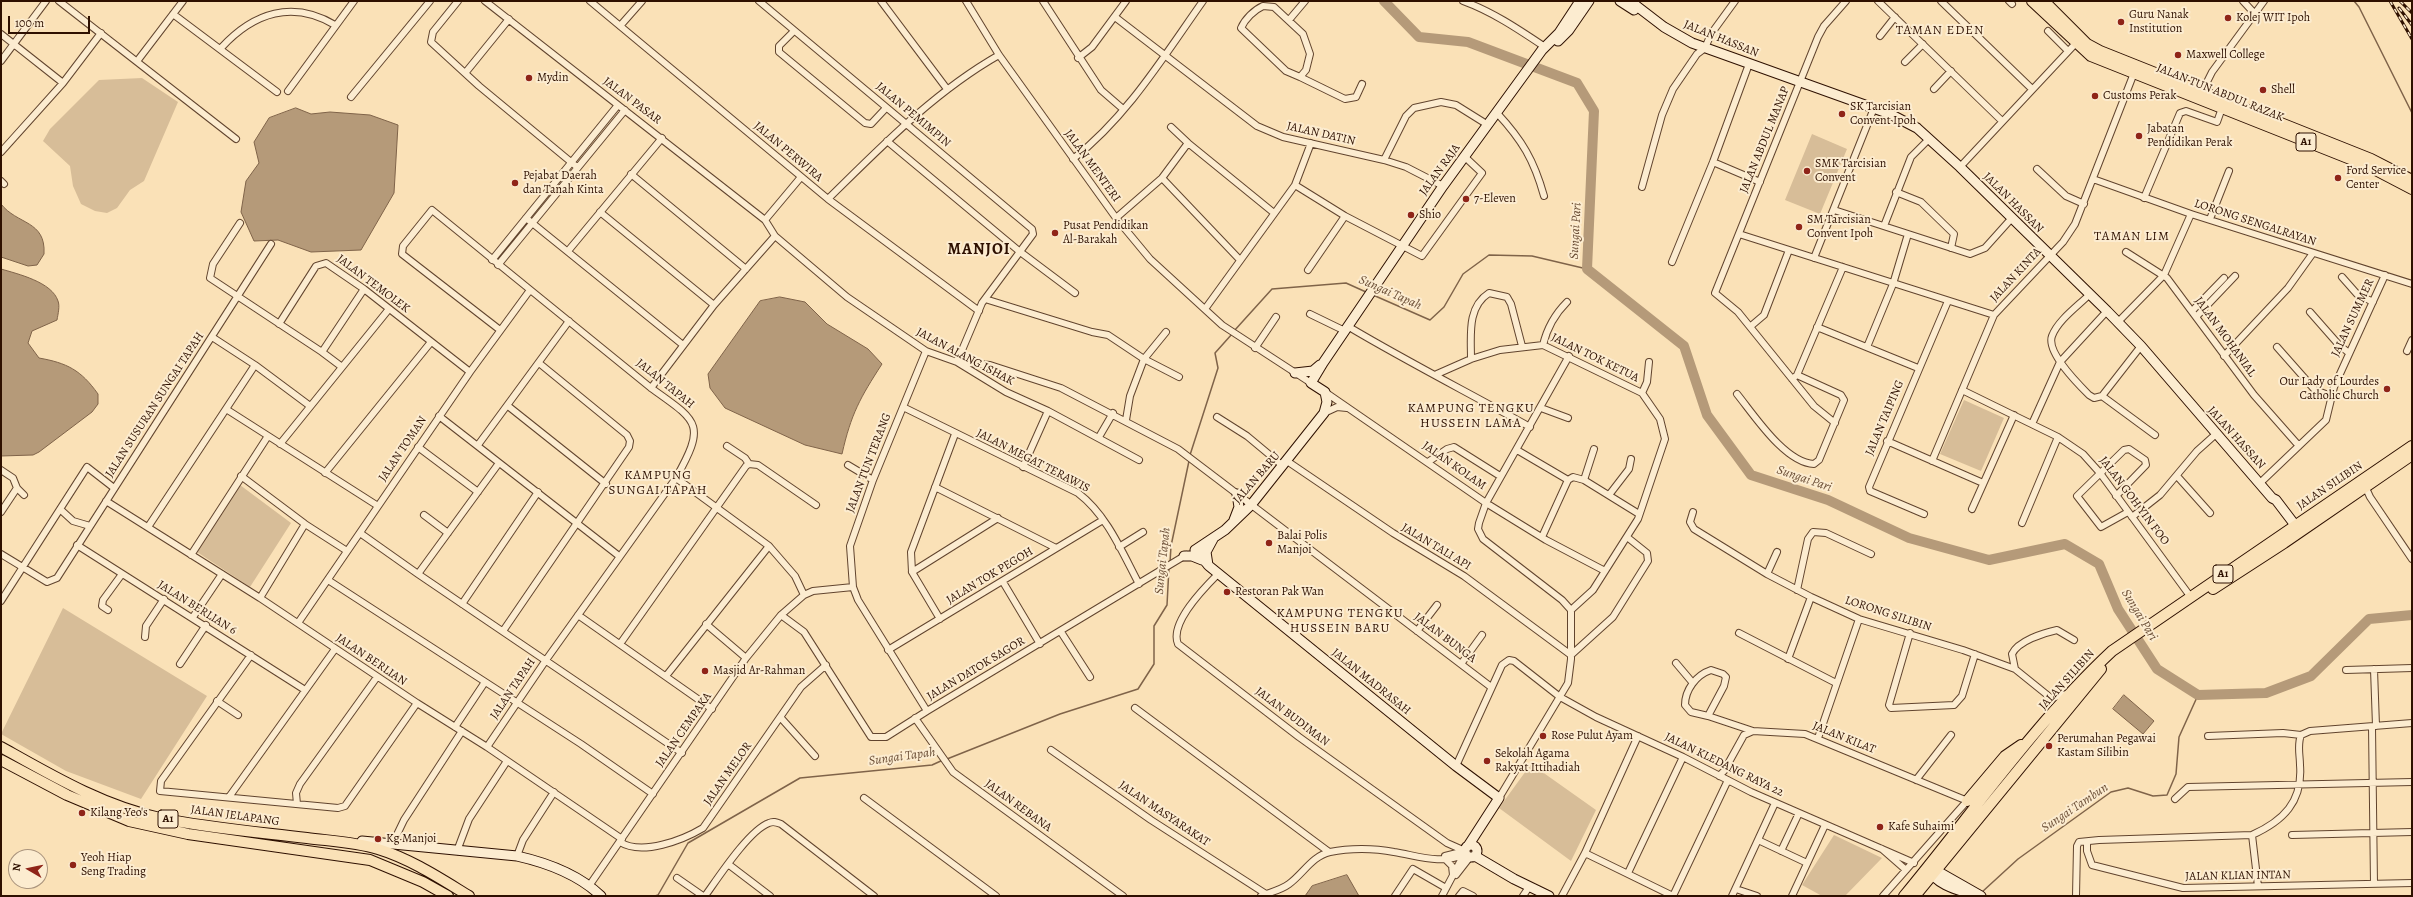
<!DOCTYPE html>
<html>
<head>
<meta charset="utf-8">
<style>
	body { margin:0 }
	#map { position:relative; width:2413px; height:897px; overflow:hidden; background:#fae1b7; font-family:Alegreya,serif }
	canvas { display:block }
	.frame { position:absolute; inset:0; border:2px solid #2e1000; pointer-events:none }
	.north { position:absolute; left:8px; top:849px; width:40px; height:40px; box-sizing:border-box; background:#fcecd0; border:1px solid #aa947d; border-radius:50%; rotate:279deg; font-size:11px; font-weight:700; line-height:16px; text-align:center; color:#2e1000 }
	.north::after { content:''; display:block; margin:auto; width:14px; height:18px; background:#8f2418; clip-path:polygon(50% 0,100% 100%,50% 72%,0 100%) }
	.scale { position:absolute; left:8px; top:16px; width:82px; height:18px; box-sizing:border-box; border:2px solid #2e1000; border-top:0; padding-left:5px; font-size:12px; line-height:14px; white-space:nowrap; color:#2e1000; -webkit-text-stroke:3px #fcecd0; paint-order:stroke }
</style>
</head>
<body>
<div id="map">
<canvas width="2413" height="897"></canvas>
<div class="frame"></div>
<div class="north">N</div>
<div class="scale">100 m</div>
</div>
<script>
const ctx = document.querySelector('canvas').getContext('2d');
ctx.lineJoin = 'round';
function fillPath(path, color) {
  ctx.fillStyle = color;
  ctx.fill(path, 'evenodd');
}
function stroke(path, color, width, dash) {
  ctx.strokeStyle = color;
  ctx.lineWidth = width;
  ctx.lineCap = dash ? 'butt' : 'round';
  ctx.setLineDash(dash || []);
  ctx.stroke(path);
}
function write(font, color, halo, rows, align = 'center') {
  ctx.font = font + ' Alegreya,serif';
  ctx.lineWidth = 4;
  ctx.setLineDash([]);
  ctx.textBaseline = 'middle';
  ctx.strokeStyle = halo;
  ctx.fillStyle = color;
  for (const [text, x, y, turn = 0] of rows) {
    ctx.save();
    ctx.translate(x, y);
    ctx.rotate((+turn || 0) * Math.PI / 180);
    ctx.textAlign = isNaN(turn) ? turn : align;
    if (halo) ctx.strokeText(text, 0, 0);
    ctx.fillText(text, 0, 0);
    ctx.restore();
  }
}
const green = new Path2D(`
	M142,78L178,102L144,181L130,190L117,208L107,213L95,211L81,204L73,186L70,166L43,141L50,129L99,80Z
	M1812,134L1847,149L1820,214L1785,200Z
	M1964,400L2004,418L1981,471L1940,454Z
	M240,485L291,523L250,587L197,552Z
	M63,608L207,696L141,799L66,771L1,734Z
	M1531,764L1596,810L1571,861L1499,808Z
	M1834,835L1882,858L1845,896H1822L1802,885Z`);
const water = new Path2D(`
	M296,108L311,114L330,112L370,115L398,125L394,193L361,250L311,252L278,240L254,241L241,212L246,181L259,163L254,142L269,118Z
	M1,204C17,225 46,220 44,254L37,265L28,266L1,257Z
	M1,269C18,274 52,282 58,301C60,306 58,314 57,320L32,331L28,343L39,358C67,363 81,370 98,394V404L92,412L39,452L33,455L1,456Z
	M780,297L805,302L827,324L868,349L882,364C860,398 851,414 842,454L805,445L725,408L710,388L708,374L760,301Z
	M2124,695L2154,721L2143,734L2113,709Z
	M1347,875L1359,896H1305L1312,886Z`);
const stream = new Path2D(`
	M2354,1L2359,7L2412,113
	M1373,295L1430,320L1444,307L1463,274L1489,255L1532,256L1587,269
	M1234,331L1272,289L1346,283L1366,292
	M1190,455L1218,368L1215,353L1232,334
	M1170,563L1171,546L1189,461
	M947,759L1060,714L1138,689L1154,664V626L1167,605L1169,567
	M1982,892L2018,859L2111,792L2128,788L2153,796L2167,795L2176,774L2179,737L2198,695
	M655,896L658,895L688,843L800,778L932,765L943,760`);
const river = new Path2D(`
	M1384,1L1419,37L1468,42L1577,83L1594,111L1587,269L1684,346L1707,415L1751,475L1828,500L1909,538L1989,560L2065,544L2099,564L2118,609L2157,669L2198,695L2266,693L2311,676L2369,619L2412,615`);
const street = new Path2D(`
	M59,1L236,139
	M458,1L433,32L431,42L479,86L577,167
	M485,1L765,220L775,236L847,297L926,351L957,362L1006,392L1048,411L1139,460
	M590,1L828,199L979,311
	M759,1L1032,229L1033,234L982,303L957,362
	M881,1L947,89
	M966,1L999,55L1116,218L1150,259L1222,325L1311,383
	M1043,1L1101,90L1123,109
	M1463,1C1493,12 1518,29 1545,47
	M1878,1L2002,121
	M1941,1L2032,89
	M2009,1L2012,4
	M2243,1L2255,14
	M1263,6L1274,7L1303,34L1310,54L1306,70L1300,77L1286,71L1241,28C1245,19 1254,10 1263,6Z
	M173,14L277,92
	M1115,17L1257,126L1283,137L1384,160L1406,167L1443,186
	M1289,20L1305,1
	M620,26L642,1
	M794,31L779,46V52L865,123L871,124L886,108
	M2048,31L2068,51
	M1,34L63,83
	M1880,36L1895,17
	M221,48C254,12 293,0 335,25
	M1078,58L1092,47L1126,1
	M138,60L183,1
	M1,61L46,1
	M1905,62L1923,44
	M466,72L509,19
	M1300,77L1345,99L1356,97L1362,84
	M1934,89L1951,71
	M288,91L354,1
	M2201,94L2212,72L2264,1
	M351,97L430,1
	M1497,113C1522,140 1534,160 1544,196
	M1171,127L1188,143
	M887,141L1019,251L1075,293
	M1,152L63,83L101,33
	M1073,159C1127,117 1164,56 1203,1
	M1384,160L1406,116L1414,108L1441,102L1456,105L1488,125
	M1713,162L1760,182
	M1960,167L2076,43
	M2037,169L2066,196L2084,204
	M631,174L746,269
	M1162,178L1240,260
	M2093,179L2191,214L2412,284
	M1,181L4,184
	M1295,185L1345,216L1422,256L1482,173L1465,157
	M1642,187L1662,115L1673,89L1697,54L1705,48L1711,34L1735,1
	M1896,192L1921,202L1954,234L1951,248
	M2144,198L2180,113L2186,111L2217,122L2222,108
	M828,199C881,147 934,92 999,55
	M1834,210L1970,254L1985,248L2011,219
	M600,212L714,305
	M526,218L683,345
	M1116,218L1162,178L1188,143L1274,213
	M2210,219L2229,171
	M765,220L801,177
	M240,223L213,264L210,278L322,352L342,367
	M1884,226L1911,157L1929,139
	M1739,234L1994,315L2063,242L2075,224L2134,73
	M568,251L662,138
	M2126,252L2167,278L2254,395L2299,446
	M1814,258L1874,108
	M492,260L618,105
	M1672,262L1713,162L1749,64
	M498,265L625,110
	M1308,270L1345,216
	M2342,277L2357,294L2373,302
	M2090,294C2078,306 2058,320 2052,336C2046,352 2078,384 2089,395L2094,398L2102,396L2141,346
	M985,299L1092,332L1108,335L1144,359L1179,377
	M1205,309L1295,185L1311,143
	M2192,311L2224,278
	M2310,312L2339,345L2349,353
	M1310,314L1345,331
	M2196,317L2235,276
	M2118,322L2164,275L2191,214
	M279,324L316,266L326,263L364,289L470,372
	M1751,326L1764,315L1789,250
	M1349,327C1408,362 1469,393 1530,427
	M1817,327L1918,368
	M212,337L255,365L310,406
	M1543,345C1547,328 1555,314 1567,302
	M1867,347L1893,284L1908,234
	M2277,347L2315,390L2331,396
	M1255,348L1276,317
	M926,351L873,480L850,546L853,587L858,600L927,711L1186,555
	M2407,351L2412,340
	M322,352L364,289
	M1569,356L1486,503L1479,523L1478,529L1483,539L1562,600L1571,610
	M2224,356L2288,288L2313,253
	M1471,359C1471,335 1467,307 1489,293L1507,297L1511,304L1522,346
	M958,362L990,365L1061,388L1178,449L1491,687
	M1437,374L1471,359L1500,350L1543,345L1642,393L1660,419L1665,439L1638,519L1593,590L1571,610
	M1797,375L1843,267
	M651,388L714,305L775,236
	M1962,390L2058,437L2083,454L2100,473L2190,596
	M1325,392L1486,503L1546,540L1605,571
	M1642,393L1647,382L1649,362
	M1737,394C1754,415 1785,463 1814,464L1819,460L1844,400L1841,395L1797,375L1792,379
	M2102,396L2155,435
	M508,406L606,484
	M903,407L1078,493C1107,515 1122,552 1139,584
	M1541,408L1568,418
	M226,409L378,506
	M1324,413L1337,407L1347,408
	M439,416L619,556
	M1217,417L1247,436L1283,466
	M1126,420L1130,396L1144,359L1166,332
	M1835,423L1814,406L1738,312L1715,293L1818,37L1824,26L1846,1
	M2032,424L2060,362L2107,311
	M1099,437L1113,413
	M1887,441L1983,483
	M280,444L389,309
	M478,445L569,321
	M727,446L745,458L749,464
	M418,447L478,492
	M1517,450L1568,480L1573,477L1584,480L1639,514
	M1287,461L1393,533L1464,576L1571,655L1613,617L1648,561L1647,553L1627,537
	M1932,461L1994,315
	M1428,462L1447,449L1454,447L1500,476
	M848,465L873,480
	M1023,467L1048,411
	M1,470L13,478L17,488L24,495
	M325,473L431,342
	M241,476L305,524L347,551
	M2177,476L2210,513
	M676,478L769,546L795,576L804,595
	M1584,480L1594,449
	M2260,483L2326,420L2334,387L2385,275
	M2365,486L2370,497L2412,559
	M935,487L1056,548
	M1609,495L1629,469L1631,459
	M2116,496L2146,465L2145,460L2129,449L2124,450L2077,496L2101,527L2128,512
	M106,501L260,598L417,703L487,747L622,839
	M1972,509L2014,415
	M61,510L73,521L90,526
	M1,512L17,488
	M1693,512L1690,522L1694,529L1767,574L1811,597L1859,619L1963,650L2015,669L2051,698L2067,694
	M1924,514L1870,491L1869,487L1948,301
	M424,515L448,533
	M2132,517L2160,495L2197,451L2216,434
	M2022,523L2058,437
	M148,527L255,365
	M360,533L418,574L682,753
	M1542,537L1568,480
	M77,545L305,690
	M1119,547L1143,532
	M1,554L47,582L57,578L271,244
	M191,555L268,436
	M912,572L998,518
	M418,574L499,463
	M1218,574C1205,587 1169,623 1178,644L1299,737L1447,843L1465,851
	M1767,574L1777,552
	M328,580L581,744L653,794
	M1003,582L1040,644
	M1797,590L1808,539L1813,532L1826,533L1871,554
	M260,598L305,524
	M1,601L87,467L114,488
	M462,604L538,492
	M108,610L102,606L103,600L122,574
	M578,615L712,709
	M781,615L804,632L871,737H886L927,711
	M193,617L222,574
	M940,619L912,572L911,552L955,434
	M298,623L470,372L530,290
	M706,624L746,658
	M503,631L629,447L630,441L627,435L539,363
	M1417,631L1437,605
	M1061,632L1090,677
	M1739,633L1836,683
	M1910,633L1889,705L1891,708L1954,705L1962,696L1975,654
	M145,637L146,626L164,599
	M620,644L746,466L749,464L758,465L816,505
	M888,650L1103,520
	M251,655L161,781L160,791L338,808L345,806L417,703
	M1788,659L1811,597
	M1676,663L1692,682
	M180,664L206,625
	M1461,664L1482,635
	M2015,669L2012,654C2018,641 2043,633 2057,630L2074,640
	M2374,669L2376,726
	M1711,670L1723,674L1726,677L1724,686L1708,716L1691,712L1685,705C1685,690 1696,675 1711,670Z
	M2346,670L2412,668
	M666,676L769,546
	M217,701L238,715
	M1135,708L1329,852
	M1708,716L1753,731
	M781,718L815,756
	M915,718L953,772L1123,896
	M455,727L485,682
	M2372,727L2374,884
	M2208,736L2283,733L2301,735L2310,731L2412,723
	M1818,738L1859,619
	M487,747L546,660L676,478C706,424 699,422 651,388L432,210L403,246L402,254L500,330
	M1051,750L1151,820L1266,894
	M1456,766L1502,665L1509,660L1514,661L1560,697L1596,717L1683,757L1751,792L1914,863
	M1719,776L1724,771L1744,735L1753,731L1805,734L1970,802
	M1916,780L1951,735
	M229,797L335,649
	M864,798L996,896
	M1499,798L1568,683L1571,659V610
	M2175,799L2188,787L2412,782
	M297,804L296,793L300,784L377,677
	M2292,835L2412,832
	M1758,840L1807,863
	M620,842C642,856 683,840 703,828L801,687L826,665
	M2087,842V851L2092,865L2183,888L2412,883
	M392,845L404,820L462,731
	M1882,849L1906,870
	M457,851L469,819L507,761
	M1781,851L1799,813
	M1585,853L1673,896
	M517,856L523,840L554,792
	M1445,856L1465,851
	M1446,860L1452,866L1453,875
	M728,864L770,896
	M1628,873L1683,757
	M1456,875L1470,857
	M677,878L703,896
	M589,886L746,658L781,615L804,595L813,591L853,587
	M2258,886L2252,835C2283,821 2303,802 2300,765C2300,755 2297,745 2301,735
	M1736,889L1757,896
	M705,896C718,878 749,830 769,823C773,821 776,822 781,824L874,896
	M1261,896C1271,892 1281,890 1289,884C1303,874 1312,856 1330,852C1349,848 1374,848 1394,852C1419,856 1440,865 1466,854
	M1395,896L1413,869L1446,888
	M1442,896L1461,860L1466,855
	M1459,896L1463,891L1473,896
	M1523,896L1529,887
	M1562,896L1585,853L1638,736
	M1673,896L1728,780
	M1732,896L1775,803
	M1792,896L1825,825
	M1883,896L1967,801
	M2076,896L2077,846L2079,842L2099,840L2252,835`);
const secondary = new Path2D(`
	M1620,1L1634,10
	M1630,1L1664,27L1692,43L1890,114L1917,128L1960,167L2107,311L2141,346L2272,498L2276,500L2295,525
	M1558,41L1569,30L1589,1
	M1295,373L1313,371L1320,365
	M1234,520L1239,507L1237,494
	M1184,556H1192L1202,560
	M1208,565L1206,552L1213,539
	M362,841L517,856C548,863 578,874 601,896
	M1465 851a6 6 0 1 1 12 0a6 6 0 1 1-12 0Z
	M1468,846L1499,798L1456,766L1209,566L1195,550L1225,530L1251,505L1324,413L1327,402L1325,392L1311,383L1323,363L1443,186L1542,50L1559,33L1580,1
	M1475,856L1514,879L1549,896
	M1930,867L1981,896
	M1929,869C1935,883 1954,889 1968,893`);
const primary = new Path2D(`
	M2032,1L2091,56L2368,166L2412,189
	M2044,1L2087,44L2100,51L2371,159L2412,180
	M2213,589L2284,543L2412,455
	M1,747C51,775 103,806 160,818C208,828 258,832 307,838C330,841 355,842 378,849C411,859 441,879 469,896
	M1,760L67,795L129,821L188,834L370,860L423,882L448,896
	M1967,801L2005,756L2021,745
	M1904,896C1972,814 2034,724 2112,651L2412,446
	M1915,896L2101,669`);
const rail = new Path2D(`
	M2390,1L2412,39
	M2400,1L2412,13
	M2399,8L2412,25`);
const markers = [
	[2228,18,4,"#8f2418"],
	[2121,22,4,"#8f2418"],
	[2178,55,4,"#8f2418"],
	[529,78,4,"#8f2418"],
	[2263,90,4,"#8f2418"],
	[2095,96,4,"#8f2418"],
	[1842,114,4,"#8f2418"],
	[2139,136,4,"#8f2418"],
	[1807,171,4,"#8f2418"],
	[2338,178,4,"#8f2418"],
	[515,183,4,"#8f2418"],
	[1466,199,4,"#8f2418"],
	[1411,215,4,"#8f2418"],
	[1799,227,4,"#8f2418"],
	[1055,233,4,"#8f2418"],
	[2387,389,4,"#8f2418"],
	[1269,543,4,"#8f2418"],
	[1227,592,4,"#8f2418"],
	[705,671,4,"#8f2418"],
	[1543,736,4,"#8f2418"],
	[2049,746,4,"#8f2418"],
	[1487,761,4,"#8f2418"],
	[82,813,4,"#8f2418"],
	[1880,827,4,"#8f2418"],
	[378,839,4,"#8f2418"],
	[73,865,4,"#8f2418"]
];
const shields = [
	[2306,142,20],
	[2223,574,20],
	[168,819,20]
];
const shieldNames = [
	["A1",2306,142],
	["A1",2223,574],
	["A1",168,819]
];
const poiNames = [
	["Guru Nanak",2129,15],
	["Institution",2129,29],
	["Kolej WIT Ipoh",2236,18],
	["Maxwell College",2186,55],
	["Mydin",537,78],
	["Shell",2271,90],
	["Customs Perak",2103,96],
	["SK Tarcisian",1850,107],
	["Convent Ipoh",1850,121],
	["Jabatan",2147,129],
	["Pendidikan Perak",2147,143],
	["SMK Tarcisian",1815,164],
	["Convent",1815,178],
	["Ford Service",2346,171],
	["Center",2346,185],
	["Pejabat Daerah",523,176],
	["dan Tanah Kinta",523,190],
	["7-Eleven",1474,199],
	["Shio",1419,215],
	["SM Tarcisian",1807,220],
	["Convent Ipoh",1807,234],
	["Pusat Pendidikan",1063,226],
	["Al-Barakah",1063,240],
	["Our Lady of Lourdes",2379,382,"right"],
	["Catholic Church",2379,396,"right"],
	["Balai Polis",1277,536],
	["Manjoi",1277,550],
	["Restoran Pak Wan",1235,592],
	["Masjid Ar-Rahman",713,671],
	["Rose Pulut Ayam",1551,736],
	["Perumahan Pegawai",2057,739],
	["Kastam Silibin",2057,753],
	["Sekolah Agama",1495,754],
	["Rakyat Ittihadiah",1495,768],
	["Kilang Yeo's",90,813],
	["Kafe Suhaimi",1888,827],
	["Kg Manjoi",386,839],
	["Yeoh Hiap",81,858],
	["Seng Trading",81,872]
];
const streetNames = [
	["JALAN HASSAN",1721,39,22],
	["JALAN TUN ABDUL RAZAK",2220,93,22],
	["JALAN PASAR",632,101,37],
	["JALAN PEMIMPIN",913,115,40],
	["JALAN DATIN",1321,134,13],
	["JALAN ABDUL MANAP",1765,140,-68],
	["JALAN PERWIRA",788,152,40],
	["JALAN MENTERI",1092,166,54],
	["JALAN RAJA",1440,170,-54],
	["JALAN HASSAN",2013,203,45],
	["LORONG SENGALRAYAN",2255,223,18],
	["JALAN KINTA",2016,275,-47],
	["JALAN TEMOLEK",373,284,37],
	["JALAN SUMMER",2353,318,-65],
	["JALAN MOHANIAL",2225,337,54],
	["JALAN ALANG ISHAK",965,357,28],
	["JALAN TOK KETUA",1595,358,26],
	["JALAN TAPAH",665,384,39],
	["JALAN SUSURAN SUNGAI TAPAH",155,405,-57],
	["JALAN TAIPING",1885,418,-67],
	["JALAN HASSAN",2236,438,48],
	["JALAN TOMAN",403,449,-56],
	["JALAN MEGAT TERAWIS",1033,461,27],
	["JALAN TUN TERANG",869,463,-69],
	["JALAN KOLAM",1454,466,35],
	["JALAN BARU",1257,478,-49],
	["JALAN SILIBIN",2330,486,-34],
	["JALAN GOH YIN FOO",2134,501,53],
	["JALAN TALI API",1436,547,31],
	["JALAN TOK PEGOH",990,576,-31],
	["JALAN BERLIAN 6",197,608,32],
	["LORONG SILIBIN",1888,614,18],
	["JALAN BUNGA",1445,638,37],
	["JALAN BERLIAN",371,660,34],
	["JALAN DATOK SAGOR",976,669,-31],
	["JALAN SILIBIN",2067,680,-48],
	["JALAN MADRASAH",1371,682,39],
	["JALAN TAPAH",513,689,-56],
	["JALAN BUDIMAN",1292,717,37],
	["JALAN CEMPAKA",684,730,-55],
	["JALAN KILAT",1844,738,22],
	["JALAN KLEDANG RAYA 22",1724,765,26],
	["JALAN MELOR",728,774,-55],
	["JALAN REBANA",1018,806,36],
	["JALAN MASYARAKAT",1164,814,34],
	["JALAN JELAPANG",235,816,8],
	["JALAN KLIAN INTAN",2238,876,-1]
];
const neighbourhoodNames = [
	["TAMAN EDEN",1940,31],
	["TAMAN LIM",2132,237],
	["KAMPUNG TENGKU",1471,409],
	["HUSSEIN LAMA",1471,424],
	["KAMPUNG",658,476],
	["SUNGAI TAPAH",658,491],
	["KAMPUNG TENGKU",1340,614],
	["HUSSEIN BARU",1340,629]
];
const waterNames = [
	["Sungai Pari",1576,231,-87],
	["Sungai Tapah",1390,293,24],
	["Sungai Pari",1804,479,19],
	["Sungai Tapah",1163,561,-84],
	["Sungai Pari",2139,615,59],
	["Sungai Tapah",902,757,-8],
	["Sungai Tambun",2075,808,-34]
];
const districtNames = [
	["MANJOI",979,250]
];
fillPath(green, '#d7bd98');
fillPath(water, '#b59a79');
stroke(water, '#7f6349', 1);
stroke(stream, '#7f6349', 1.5);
stroke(river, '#b59a79', 10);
stroke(street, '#61442e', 8);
stroke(secondary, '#2e1000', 11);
stroke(primary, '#2e1000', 12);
stroke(street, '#fcecd0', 6);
stroke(secondary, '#fcecd0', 9);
stroke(primary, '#fae1b7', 10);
stroke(rail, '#2e1000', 3);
stroke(rail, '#fcecd0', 1.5, [4.5]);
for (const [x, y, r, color] of markers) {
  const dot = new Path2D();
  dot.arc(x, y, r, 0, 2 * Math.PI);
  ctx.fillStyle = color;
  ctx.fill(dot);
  stroke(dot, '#fcecd0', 1.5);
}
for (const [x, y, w] of shields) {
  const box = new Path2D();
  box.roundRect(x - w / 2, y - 9, w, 18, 3);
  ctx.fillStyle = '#fcecd0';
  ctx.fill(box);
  stroke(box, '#2e1000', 1);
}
write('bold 11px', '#2e1000', null, shieldNames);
write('12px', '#2e1000', '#fcecd0', poiNames, 'left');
write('12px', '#2e1000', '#fcecd0', streetNames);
ctx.letterSpacing = '1px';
write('13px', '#2e1000', '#fcecd0', neighbourhoodNames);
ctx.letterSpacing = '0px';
write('italic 13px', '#6b4e36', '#fcecd0', waterNames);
ctx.letterSpacing = '1px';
write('bold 16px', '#2e1000', '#fcecd0', districtNames);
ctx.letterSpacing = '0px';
</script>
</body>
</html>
